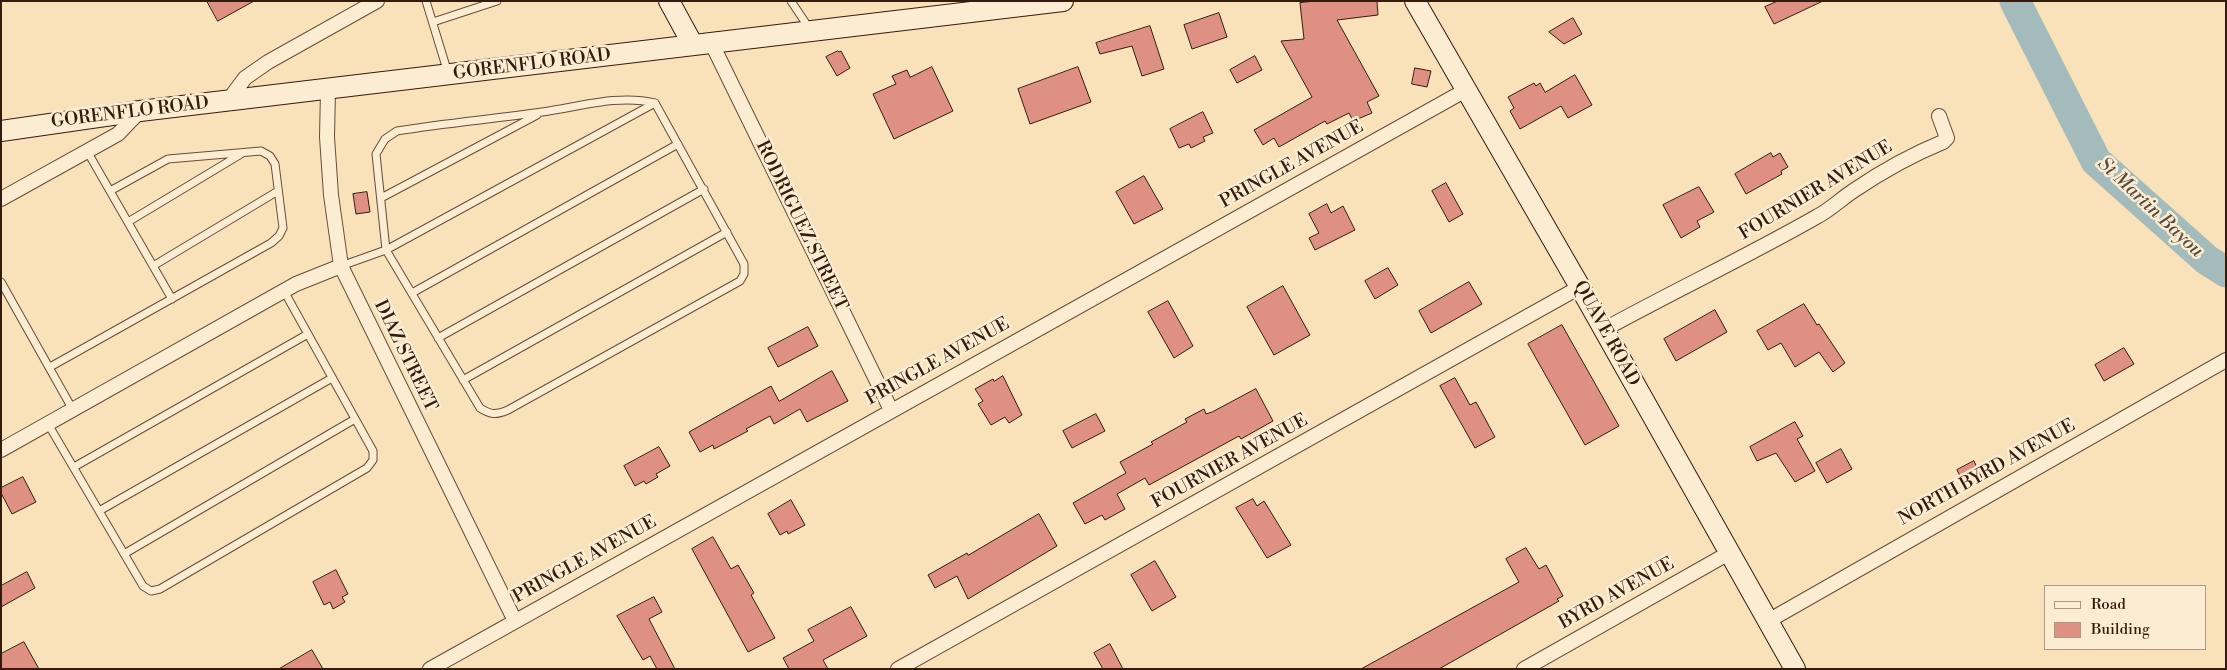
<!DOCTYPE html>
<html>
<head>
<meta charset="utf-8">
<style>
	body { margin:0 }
	#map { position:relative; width:2227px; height:670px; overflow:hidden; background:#f9e2b9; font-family:"Libre Bodoni",serif }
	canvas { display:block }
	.frame { position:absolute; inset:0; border:2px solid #351b0e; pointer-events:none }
	.legend { position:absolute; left:2044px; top:585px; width:162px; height:65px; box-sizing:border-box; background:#fbecd2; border:1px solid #ac9884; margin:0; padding:6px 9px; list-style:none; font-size:15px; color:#351b0e }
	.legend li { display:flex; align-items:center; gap:10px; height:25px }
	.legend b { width:25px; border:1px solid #ac9884 }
</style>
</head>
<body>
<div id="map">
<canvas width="2227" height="670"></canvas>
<div class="frame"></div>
<ul class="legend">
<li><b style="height:6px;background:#fbecd2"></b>Road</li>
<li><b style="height:14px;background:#de9083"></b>Building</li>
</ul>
</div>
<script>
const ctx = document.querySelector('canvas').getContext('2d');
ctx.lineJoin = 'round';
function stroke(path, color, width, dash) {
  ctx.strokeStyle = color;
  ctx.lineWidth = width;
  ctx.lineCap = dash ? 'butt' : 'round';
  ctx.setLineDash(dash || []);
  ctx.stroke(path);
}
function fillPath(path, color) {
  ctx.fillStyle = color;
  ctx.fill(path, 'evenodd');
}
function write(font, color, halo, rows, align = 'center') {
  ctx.font = font + ' "Libre Bodoni",serif';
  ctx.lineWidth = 5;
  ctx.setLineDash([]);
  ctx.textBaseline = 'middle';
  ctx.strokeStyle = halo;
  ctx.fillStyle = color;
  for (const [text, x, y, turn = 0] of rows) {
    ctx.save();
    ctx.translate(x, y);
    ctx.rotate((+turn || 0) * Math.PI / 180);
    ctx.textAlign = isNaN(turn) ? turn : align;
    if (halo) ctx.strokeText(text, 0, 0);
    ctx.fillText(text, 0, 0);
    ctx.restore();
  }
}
const river = new Path2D(`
	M2015,1L2096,161L2207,260L2226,272`);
const building = new Path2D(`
	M207,1H254L218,21Z
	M1315,1H1377L1378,15L1337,20L1379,96L1367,102L1372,113L1353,121L1349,113L1327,124L1325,121L1279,147L1274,138L1263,145L1254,130L1312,97L1281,41L1304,39L1300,3Z
	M1778,1H1823L1774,24L1765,7Z
	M1219,13L1227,37L1192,49L1184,25Z
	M1573,18L1582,34L1564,44L1549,32Z
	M1150,26L1164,69L1142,76L1132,46L1100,54L1096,43Z
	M838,51L839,52L841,51L850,68L837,76L826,57Z
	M1255,56L1262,70L1237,83L1230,70Z
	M932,67L953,111L894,139L873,94L896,84L892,76L907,70L910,77Z
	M1078,67L1091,102L1030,124L1018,89Z
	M1415,68L1431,71L1427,87L1412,84Z
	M1575,75L1592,105L1568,118L1561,106L1520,129L1510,111L1514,108L1508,97L1534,83L1536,86L1540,83L1545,92Z
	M1203,112L1213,133L1203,137L1205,141L1191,148L1189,144L1179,148L1170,129Z
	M1771,153L1773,157L1780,153L1788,167L1781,171L1782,174L1746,194L1735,174Z
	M1144,176L1163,209L1134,224L1116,192Z
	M1446,183L1463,214L1449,222L1432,191Z
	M1699,187L1714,212L1697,221L1700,227L1681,238L1663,205Z
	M367,192L370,212L356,214L353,194Z
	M1327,204L1331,213L1343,206L1355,230L1315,250L1309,238L1319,233L1309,214Z
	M1388,268L1398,285L1375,299L1365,281Z
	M1469,282L1482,304L1431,333L1419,311Z
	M1283,286L1310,335L1274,355L1247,307Z
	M1168,301L1193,346L1174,358L1148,312Z
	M1804,304L1817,325L1819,324L1845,363L1833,372L1819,352L1795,367L1781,343L1768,350L1757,331Z
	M1715,310L1727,332L1676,361L1664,339Z
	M1562,325L1619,426L1585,445L1528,344Z
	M808,327L818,346L778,367L768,348Z
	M2124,348L2134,364L2104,381L2095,365Z
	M832,371L848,401L807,422L800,409L774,424L770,416L746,429L748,431L714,449L713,445L700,452L689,432L771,386L779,401Z
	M1003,376L1022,415L1009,423L1005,417L991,425L978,404L983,401L975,389L993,379L994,381Z
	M1455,378L1470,405L1476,402L1495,437L1475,448L1440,386Z
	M1256,389L1273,421L1241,439L1239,436L1149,485L1145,478L1117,494L1125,509L1105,520L1102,515L1085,524L1073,503L1126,473L1120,462L1153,444L1151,442L1187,422L1185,419L1204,409L1206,414L1212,412Z
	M1096,414L1105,431L1072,448L1063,431Z
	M1795,422L1803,436L1797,439L1815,471L1795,482L1776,453L1757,461L1750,447Z
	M659,447L670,466L656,474L658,477L646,484L644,481L635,486L624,466Z
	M1841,449L1852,469L1827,483L1816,463Z
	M1974,461L1982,478L1965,486L1957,470Z
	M23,477L36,502L12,514L1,493V488Z
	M1253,499L1257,506L1264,501L1291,545L1267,558L1236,508Z
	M791,500L805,525L788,534L787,531L780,535L768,514Z
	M1039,514L1057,546L968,599L957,576L935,588L928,575L967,553L968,555Z
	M713,537L731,569L738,565L754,593L751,595L775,638L748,652L692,549Z
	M1526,548L1539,569L1546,565L1563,596L1557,599L1559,601L1439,669H1361L1519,582L1506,559Z
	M1155,561L1176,597L1152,611L1131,575Z
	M336,570L348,594L342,597L345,602L333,609L330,602L324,605L313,582Z
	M27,572L35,588L1,607V586Z
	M654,597L662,612L649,619L675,669H657L650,656L643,660L617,616Z
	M851,607L867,636L823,660L828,669H789L783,658L814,641L808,630Z
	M24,642L39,669H1V654Z
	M1110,644L1123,669H1103L1094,653Z
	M312,650L323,669H279Z`);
const lane = new Path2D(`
	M426,1L448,73
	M791,1L809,28
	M433,22L497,1
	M87,151L172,299
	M381,198L537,115
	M128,222L241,154
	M153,266L278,191
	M341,266L383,251L386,250L655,103L744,264V274L740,281L508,410C496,415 491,415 480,408L386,250L376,154L385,139L397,131C445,123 494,119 542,112C579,107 618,94 655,103
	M1,282L73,410
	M412,293L678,144
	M438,338L704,189
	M50,367L271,243L279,236L283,228L275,164L270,156L261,151L168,159L110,191
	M463,380L727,232
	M48,424L143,586L151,591L160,589L367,468L373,460V451L284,291
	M74,467L308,334
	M99,511L332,378
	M124,554L355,419`);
const street = new Path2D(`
	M711,42L891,410
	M328,90L327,137L331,195L341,266L515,621
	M228,101L245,78L268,62L377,1
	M1,199L118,134L140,111
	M1603,330C1674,291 1748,256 1818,216C1831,209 1841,199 1853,191C1881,172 1911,155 1943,142L1947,138L1939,116
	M1,450L296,284L341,266
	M1768,621L2226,360
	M430,669L1466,90
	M898,669L1580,287
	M1524,669L1729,553`);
const secondary = new Path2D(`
	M669,1L693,45
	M1415,1L1580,287L1795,669
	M1,131L140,111L1063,1`);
const streetNames = [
	["GORENFLO ROAD",532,65,-7],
	["GORENFLO ROAD",130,113,-7],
	["PRINGLE AVENUE",1292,165,-29],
	["FOURNIER AVENUE",1816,191,-31],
	["RODRIGUEZ STREET",801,226,64],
	["QUAVE ROAD",1606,334,61],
	["DIAZ STREET",405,356,64],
	["PRINGLE AVENUE",938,362,-29],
	["FOURNIER AVENUE",1230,462,-29],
	["NORTH BYRD AVENUE",1987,473,-29],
	["PRINGLE AVENUE",585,560,-29],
	["BYRD AVENUE",1617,594,-29]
];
const waterNames = [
	["St Martin Bayou",2150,208,43]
];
stroke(river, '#a3bbba', 31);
fillPath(building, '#de9083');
stroke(building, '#351b0e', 1);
stroke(lane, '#664d39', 9);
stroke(street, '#664d39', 16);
stroke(secondary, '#351b0e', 22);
stroke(lane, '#fbecd2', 7);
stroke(street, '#fbecd2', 14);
stroke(secondary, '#fbecd2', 20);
write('18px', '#351b0e', '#fbecd2', streetNames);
write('italic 19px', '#564b42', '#fbecd2', waterNames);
</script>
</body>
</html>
